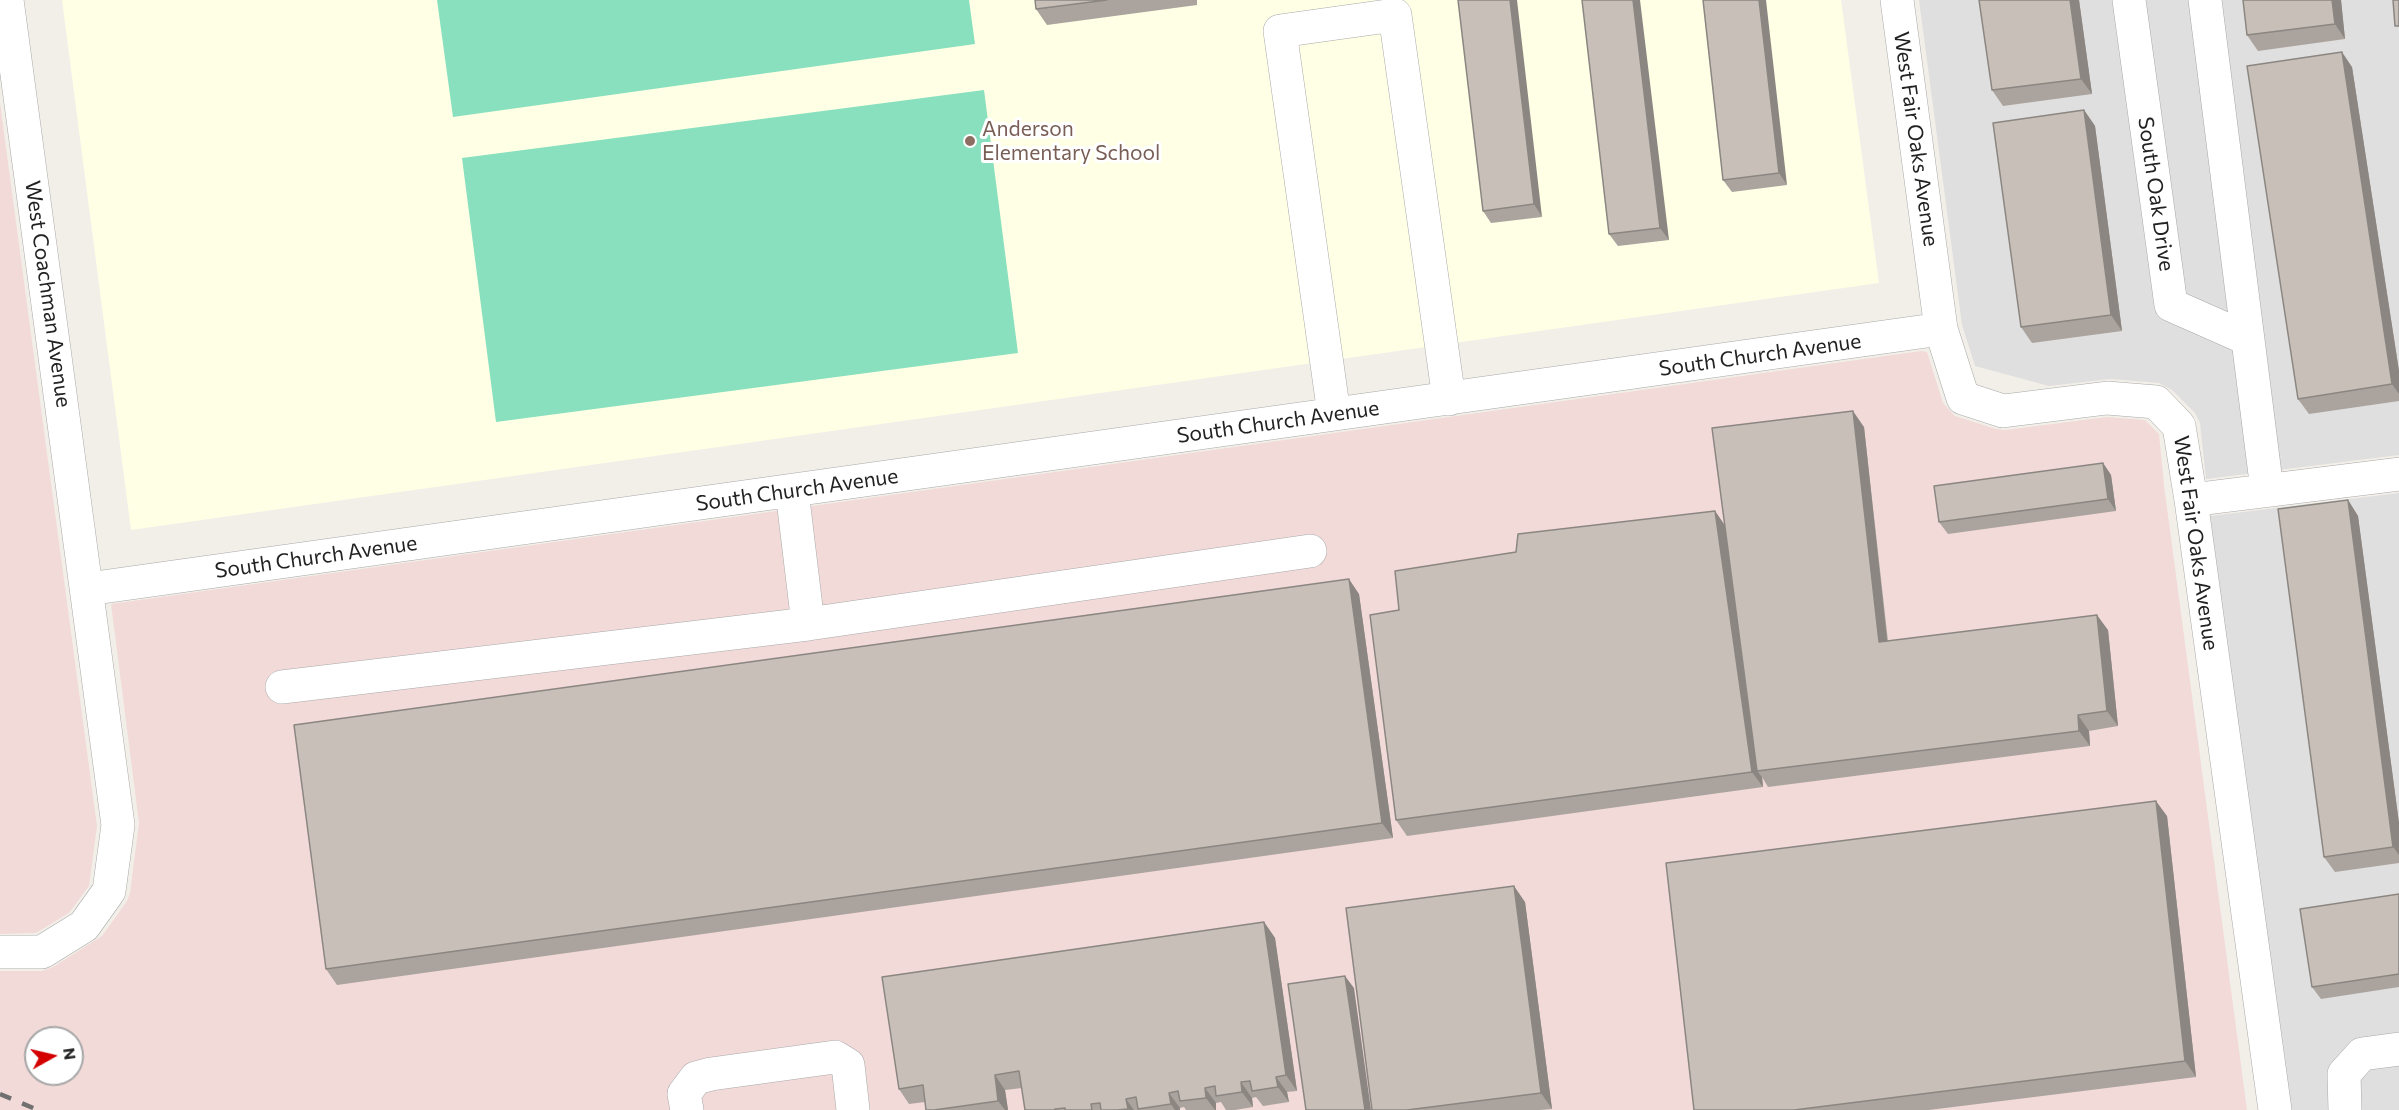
<!DOCTYPE html>
<html>
<head>
<meta charset="utf-8">
<style>
	body { margin:0 }
	#map { position:relative; width:2399px; height:1110px; overflow:hidden; background:#f2efe9; font-family:Commissioner,sans-serif }
	canvas { display:block }
	.north { position:absolute; left:24px; top:1026px; width:60px; height:60px; box-sizing:border-box; background:#fff; border:2px solid #a7a7a7; border-radius:50%; rotate:82deg; font-size:16px; font-weight:700; line-height:24px; text-align:center; color:#222 }
	.north::after { content:''; display:block; margin:auto; width:21px; height:27px; background:#d40000; clip-path:polygon(50% 0,100% 100%,50% 72%,0 100%) }
</style>
</head>
<body>
<div id="map">
<canvas width="2399" height="1110"></canvas>
<div class="north">N</div>
</div>
<script>
const ctx = document.querySelector('canvas').getContext('2d');
ctx.lineJoin = 'round';
function fillPath(path, color) {
  ctx.fillStyle = color;
  ctx.fill(path, 'evenodd');
}
function stroke(path, color, width, dash) {
  ctx.strokeStyle = color;
  ctx.lineWidth = width;
  ctx.lineCap = dash ? 'butt' : 'round';
  ctx.setLineDash(dash || []);
  ctx.stroke(path);
}
function write(font, color, halo, rows, align = 'center') {
  ctx.font = font + ' Commissioner,sans-serif';
  ctx.lineWidth = 6;
  ctx.setLineDash([]);
  ctx.textBaseline = 'middle';
  ctx.strokeStyle = halo;
  ctx.fillStyle = color;
  for (const [text, x, y, turn = 0] of rows) {
    ctx.save();
    ctx.translate(x, y);
    ctx.rotate((+turn || 0) * Math.PI / 180);
    ctx.textAlign = isNaN(turn) ? turn : align;
    if (halo) ctx.strokeText(text, 0, 0);
    ctx.fillText(text, 0, 0);
    ctx.restore();
  }
}
const residential = new Path2D(`
	M1919,0H2399V455L2206,479L2200,423L2195,413L2172,390L2159,383L2110,379L2049,386L1975,366L1962,325Z
	M2399,493V1110H2289L2210,516Z`);
const commercial = new Path2D(`
	M0,103L97,826L89,886L69,913L36,933L0,934Z
	M1921,351L1927,352L1943,403L1955,416L1996,429L2006,430L2107,417L2145,420L2159,434L2164,485L2247,1110H0V971H42L53,967L102,936L127,901L130,893L139,823L111,604ZM36,1038H72V1074H36Z`);
const education = new Path2D(`
	M62,0H1841L1879,283L131,530Z`);
const pitch = new Path2D(`
	M437,0H969L975,44L453,117Z
	M984,90L1018,353L496,422L462,158Z`);
const minor = new Path2D(`
	M1897,0L1941,329L1963,398L2003,411L2107,398L2156,402L2179,426L2191,500L2275,1110
	M2129,0L2171,305L2248,339
	M2205,0L2267,490
	M1334,414L1280,31L1395,15L1449,399
	M2191,500L2399,474
	M88,589L1941,329
	M808,624L1310,551
	M282,687L808,624L792,491
	M0,952H42L84,926L109,891L118,825L7,0
	M687,1110L684,1094L696,1078L711,1074L835,1057L848,1065L853,1110
	M2345,1110L2344,1074L2362,1054L2399,1049`);
const rail = new Path2D(`
	M0,1094L38,1110`);
const wall = new Path2D(`
	M1035,0H1197V5L1047,25L1036,9Z
	M1458,0L1542,217L1491,223L1483,211Z
	M1582,0L1669,240L1618,246L1609,234Z
	M1703,0L1787,185L1732,192L1723,180Z
	M1979,0H2079L2092,94L2003,106L1992,90Z
	M2341,0L2345,39L2258,51L2247,35Z
	M2352,67L2399,371V401L2309,414L2298,399Z
	M2084,110L2095,126L2122,331L2032,343L2021,327Z
	M1864,427L1888,641L2108,630L2118,726L2089,731L2090,746L1768,787L1762,777L1763,787L1407,836L1396,820L1399,610L1516,552L1715,511L1725,526Z
	M2103,463L2111,475L2116,511L1948,534L1939,522Z
	M2348,500L2358,516L2399,823V863L2335,872L2324,857Z
	M1359,594L1393,838L337,985L326,969Z
	M2167,816L2196,1077L1929,1110H1694Z
	M2399,894V987L2321,999L2312,987Z
	M1525,902L1552,1109L1540,1110H1372Z
	M1264,922L1275,938L1297,1091L1287,1092L1289,1102L1263,1106L1256,1097L1252,1098L1253,1107L1235,1110H1226L1221,1102L1216,1103V1110H1186L1184,1107L1180,1108V1110H1025L1022,1088L1005,1090L1008,1110H926L925,1102L909,1104L899,1089Z`);
const shadedWall = new Path2D(`
	M1510,0H1517L1542,217L1534,204Z
	M1633,0H1640L1669,240L1660,228Z
	M1759,0H1766L1787,185L1779,173Z
	M2070,0H2079L2092,94L2081,79Z
	M2332,0H2341L2345,39L2335,24Z
	M2342,52L2352,67L2399,371V394L2392,384Z
	M2084,110L2095,126L2122,331L2111,315Z
	M1853,411L1864,427L1889,658L1879,642Z
	M2103,463L2111,475L2116,511L2108,499Z
	M2348,500L2358,516L2399,823V855L2393,847Z
	M1715,511L1726,527L1757,771L1762,777L1763,787L1752,772Z
	M1349,579L1359,594L1393,838L1382,823Z
	M2097,615L2108,630L2118,726L2107,711Z
	M2078,715L2089,731L2090,746L2079,731Z
	M2156,801L2167,816L2196,1077L2185,1061Z
	M1514,886L1525,902L1552,1109L1541,1093Z
	M1264,922L1275,938L1297,1091L1286,1075Z
	M1345,976L1354,988L1371,1110H1365Z
	M995,1075L1005,1090L1008,1110H1005L998,1101Z
	M1276,1077L1287,1092L1289,1102L1278,1087Z
	M1241,1082L1252,1098L1253,1107L1242,1092Z
	M1205,1088L1216,1103V1110H1215L1206,1098Z
	M1169,1093L1180,1108V1110H1175L1171,1104Z
	M1126,1099L1134,1110H1129L1128,1109Z`);
const building = new Path2D(`
	M1035,0H1107L1036,9Z
	M1458,0H1510L1534,204L1483,211Z
	M1582,0H1633L1660,228L1609,234Z
	M1703,0H1759L1779,173L1723,180Z
	M1979,0H2070L2081,79L1992,90Z
	M2243,0H2332L2335,24L2247,35Z
	M2393,0H2399V26H2395Z
	M2342,52L2392,384L2298,399L2247,66Z
	M2084,110L2111,315L2021,327L1993,123Z
	M1853,411L1879,642L2097,615L2107,711L2078,715L2079,731L1757,771L1712,428Z
	M2103,463L2108,499L1939,522L1934,486Z
	M2348,500L2393,847L2324,857L2278,509Z
	M1715,511L1752,772L1396,820L1370,615L1399,610L1395,571L1516,552L1518,534Z
	M1349,579L1382,823L326,969L294,725Z
	M2156,801L2185,1061L1794,1110H1694L1666,863Z
	M1514,886L1541,1093L1407,1110H1372L1346,908Z
	M2399,894V974L2312,987L2300,909Z
	M1264,922L1286,1075L1276,1077L1278,1087L1252,1091L1250,1081L1241,1082L1242,1092L1216,1096L1215,1086L1205,1088L1206,1098L1180,1101L1178,1091L1169,1093L1171,1104L1138,1109L1136,1097L1126,1099L1128,1109L1117,1110H1101L1100,1103L1091,1104L1092,1110H1065V1108L1055,1109V1110H1025L1019,1071L995,1075L998,1101L934,1110H926L923,1085L899,1089L882,977Z
	M1345,976L1365,1110H1306L1288,984Z`);
const markers = [
	[970,141,6,"#8d6e63"]
];
const educationNames = [
	["Anderson",982,129],
	["Elementary School",982,153]
];
const streetNames = [
	["West Fair Oaks Avenue",1916,139,82],
	["South Oak Drive",2156,194,82],
	["West Coachman Avenue",48,294,82],
	["South Church Avenue",1760,355,-8],
	["South Church Avenue",1278,422,-8],
	["South Church Avenue",797,490,-8],
	["West Fair Oaks Avenue",2196,543,82],
	["South Church Avenue",316,557,-8]
];
fillPath(residential, '#e0dfdf');
fillPath(commercial, '#f2dad9');
fillPath(education, '#ffffe5');
fillPath(pitch, '#88e0be');
stroke(minor, '#a9a9a9', 34);
stroke(minor, '#fff', 33);
stroke(rail, '#707070', 4.5, [12, 12]);
fillPath(wall, '#aba49e');
fillPath(shadedWall, '#8b8681');
fillPath(building, '#c7bfb8');
stroke(building, '#8b8681', 1.5);
for (const [x, y, r, color] of markers) {
  const dot = new Path2D();
  dot.arc(x, y, r, 0, 2 * Math.PI);
  ctx.fillStyle = color;
  ctx.fill(dot);
  stroke(dot, '#fff', 2);
}
write('21px', '#785e54', '#fff', educationNames, 'left');
write('21px', '#222', '#fff', streetNames);
</script>
</body>
</html>
